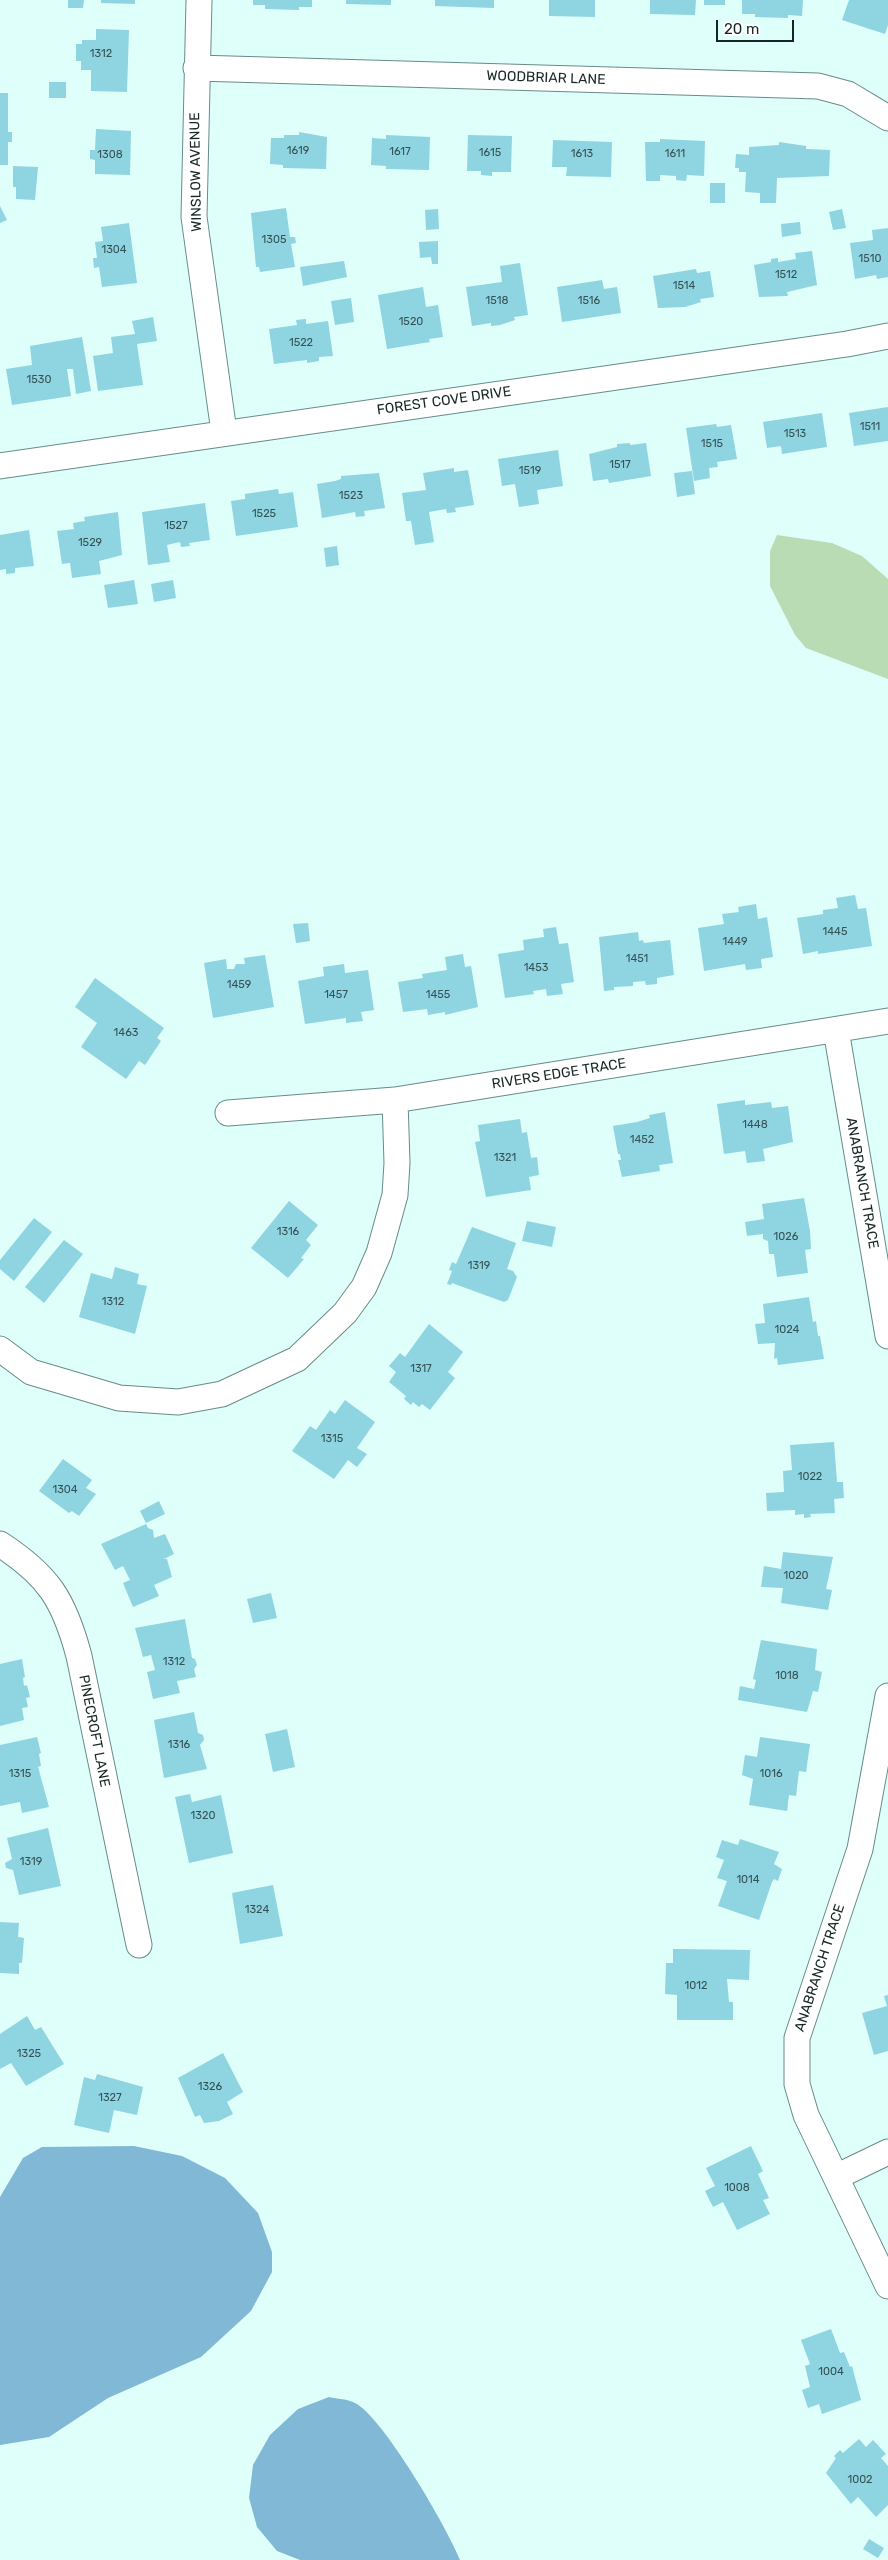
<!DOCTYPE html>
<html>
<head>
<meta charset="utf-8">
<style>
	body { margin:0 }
	#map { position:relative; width:888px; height:2560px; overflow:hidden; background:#dffffb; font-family:Rubik,sans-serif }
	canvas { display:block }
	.scale { position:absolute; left:716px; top:20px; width:78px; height:22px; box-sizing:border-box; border:2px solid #172625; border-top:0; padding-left:6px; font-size:15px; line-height:18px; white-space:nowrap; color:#172625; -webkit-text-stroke:4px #fff; paint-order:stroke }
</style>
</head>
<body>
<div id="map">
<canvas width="888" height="2560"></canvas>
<div class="scale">20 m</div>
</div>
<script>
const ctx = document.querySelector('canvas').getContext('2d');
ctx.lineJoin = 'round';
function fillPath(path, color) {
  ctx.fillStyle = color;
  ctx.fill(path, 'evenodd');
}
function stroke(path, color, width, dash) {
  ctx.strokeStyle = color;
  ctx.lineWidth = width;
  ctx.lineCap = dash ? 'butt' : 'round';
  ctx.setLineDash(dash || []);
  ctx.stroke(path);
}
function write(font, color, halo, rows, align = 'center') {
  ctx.font = font + ' Rubik,sans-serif';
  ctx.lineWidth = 5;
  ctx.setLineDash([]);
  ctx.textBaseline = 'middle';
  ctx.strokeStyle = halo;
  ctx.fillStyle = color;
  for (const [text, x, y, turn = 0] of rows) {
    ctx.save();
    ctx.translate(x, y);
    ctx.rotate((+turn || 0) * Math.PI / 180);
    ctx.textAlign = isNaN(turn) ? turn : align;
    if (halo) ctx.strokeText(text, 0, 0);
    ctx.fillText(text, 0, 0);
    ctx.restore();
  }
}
const green = new Path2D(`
	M777,535L832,543L862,556L888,579V679L806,648L795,635L770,586V551Z`);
const water = new Path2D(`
	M134,2146L182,2156L225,2178L258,2213L272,2252V2272L251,2311L201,2357L108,2398L49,2437L0,2445V2197L23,2158L42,2147Z
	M329,2397C337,2399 348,2399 355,2403C383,2417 448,2529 460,2560H300L277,2551L257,2527L249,2498L253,2465L270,2435L298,2409Z`);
const building = new Path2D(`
	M68,0H84L83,8H68Z
	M101,0H135V4L101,3Z
	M253,0H312V7H299V10L265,9V5H253Z
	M346,0H391V5L346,4Z
	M435,0H494V8L435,6Z
	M549,0H595V17L549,16Z
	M650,0H696L695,15L650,14Z
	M704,0H725V5H704Z
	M742,0H803L802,16L788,15V18L755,17V14H742Z
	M849,0H888V25L885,34L842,20Z
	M96,29L129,30L127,92L91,91V70H81V61H76V44H82V40H96Z
	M49,82H66V98H49Z
	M0,93H8V132H12V142H8V165H0Z
	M96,129L131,131L130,175L95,174V160L90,159V150H95Z
	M299,132L327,137L326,169L283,168V165L270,164L271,138H284V135H299Z
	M386,135L430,137L429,170L386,169V166L371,165L372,138L386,139Z
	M468,135L512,136L511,172H492V176L481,175V171H467Z
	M660,139L705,141L704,176L687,175L686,181L676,180V176L660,175V181H646L645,142H660Z
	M553,140L612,142L611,177L566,176L567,167H552Z
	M779,142L806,146V149L830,150L829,176L777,178L776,203H760V193L745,192L746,172H739V168H735L736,154L749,155V147L779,145Z
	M13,166L38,167L35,200L16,199V187H13Z
	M710,183H725V203H710Z
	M0,206L7,220L0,223Z
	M286,208L290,237H295L296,243L291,244L295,267L260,272L259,267H256L251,213Z
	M438,209L439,229L426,230L425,210Z
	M842,209L846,228L833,230L829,212Z
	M800,222L801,234L782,237L781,224Z
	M129,223L137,283L102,287L99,267L94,268L93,258H97L95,242L103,241L101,227Z
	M888,228V277L877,279L876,275L855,279L850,243L873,240L872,230Z
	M438,241V264H432L431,257L420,258L419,242Z
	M812,251L817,285L787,292L788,296L759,297L754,265L771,262V259L778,258V262L796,259L795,253Z
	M344,261L347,277L303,286L300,267Z
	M520,263L528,315L514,317L515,320L500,325L491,326V323L472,326L466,287L502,282L500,266Z
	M696,269L697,273L710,271L714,297L700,299L701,302L685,307L658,308L653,276Z
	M602,280L604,289L617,287L621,313L562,322L557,287Z
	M423,287L426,307L438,305L443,337L429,339L430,342L387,349L378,295Z
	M351,298L354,322L335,325L331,301Z
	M153,317L157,341L137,344L143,385L98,391L93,356L113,353L111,337L135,334L132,321Z
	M306,319V324L328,321L333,356L319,357V361L307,363V360L274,364L269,329L297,325L296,320Z
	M82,337L91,391L76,394L73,369H67L71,396L12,405L6,369L32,365L30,346Z
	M888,407V441L854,446L849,413Z
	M822,413L827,447L782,454L781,446L767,448L763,422Z
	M716,424L717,427L731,425L737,459L717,462L718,467L709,468L710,478L694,481L686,428Z
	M630,443V445L646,443L651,476L609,483L608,479L593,481L589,454L617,447V444Z
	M558,450L563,486L537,490L539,504L519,507L515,484L502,486L498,459Z
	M454,468V472L468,470L474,505L455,508L456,512L447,513L446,509L429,512L434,542L415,545L411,521H406L402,493L426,490L423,473Z
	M692,471L695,494L677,497L674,473Z
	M379,473L385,508L364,511L365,516L356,517L355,512L322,518L317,484L335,481L341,479V476Z
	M278,489L279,494L293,492L298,527L236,536L231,501L245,499V494Z
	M205,503L210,540L189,543L190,546L181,547L180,542L167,545L170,562L148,565L142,512Z
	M118,512L122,555L99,561L101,574L72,578L70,563L62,564L57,531L74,529L73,523L85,521L84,517Z
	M29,530L34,566L15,568V573L6,574V569L0,570V535Z
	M337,546L339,565L326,567L324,548Z
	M134,580L138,604L108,608L104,585Z
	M173,580L176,598L154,602L151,584Z
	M855,895L858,909L866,908L872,946L818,954V951L803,954L797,918L823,914V910L838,908L836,898Z
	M756,904L758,919L767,917L773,957L761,959L762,968L746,970L745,964L704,971L698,928L724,924L722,914L739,912L738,907Z
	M308,923L310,941L296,943L293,924Z
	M556,927L559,944L568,943L574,982L561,984L563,994L547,996L546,989L533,991L534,994L505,998L498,954L524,950L523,940L544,937L543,929Z
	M638,932L639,941L643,940L644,943L670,940L674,975L657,978V984L646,985L645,981L633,982V986L614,987V990L604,991L599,937Z
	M463,954L465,967L471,966L478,1007L445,1015V1012L428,1015L427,1009L403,1012L398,982L423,978L422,974L447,970L445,957Z
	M265,955L274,1007L213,1018L204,963L226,959L227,969H234L236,964H245L244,958Z
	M344,964L345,973L368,970L374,1010L361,1012L363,1021L346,1023V1018L305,1024L298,981L324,976L323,967Z
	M95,978L164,1028L157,1038L161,1041L145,1065L139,1061L126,1079L81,1047L97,1023L75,1007Z
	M745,1100V1105L771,1102L772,1108L788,1106L793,1142L763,1149L765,1161L747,1163L745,1151L724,1154L717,1104Z
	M665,1112L673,1163L659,1165L660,1171L622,1177L618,1160H621L620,1154H618L613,1126L637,1122L650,1118L649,1115Z
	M520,1119L522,1133L527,1132L531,1158L537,1157L539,1175L529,1177L531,1190L486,1197L475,1142L480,1141L478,1125Z
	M804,1198L810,1231L811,1249L805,1250L808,1273L777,1277L774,1254H769L768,1241L763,1239V1234L747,1236L745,1222L764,1219L762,1204Z
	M289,1201L318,1225L306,1240L311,1245L301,1258L304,1259L288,1278L251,1248Z
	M34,1218L52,1232L14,1281L0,1269V1260Z
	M527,1221L556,1227L552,1247L522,1241Z
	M472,1227L516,1243L507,1269L513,1271L517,1277L508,1300L504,1302L452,1283L451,1285L447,1284L452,1271L449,1270L452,1262L456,1264Z
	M64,1240L83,1254L44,1303L25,1287Z
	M115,1267L139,1274L137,1284L147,1286L135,1334L79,1317L91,1273L112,1279Z
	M809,1297L813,1322L816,1321L818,1336H820L824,1359L778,1365L777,1358L774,1359L775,1343L758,1344L755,1324L765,1323L763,1304Z
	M429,1324L463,1352L448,1372L455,1378L430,1410L422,1404L419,1407L413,1402L411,1405L404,1399L406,1396L389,1382L396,1372L389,1366L400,1353L405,1357Z
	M345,1400L375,1422L357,1448L367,1454L357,1467L348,1460L334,1479L292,1451L310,1426L316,1430L330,1410L335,1414Z
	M834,1442L837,1482H843L844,1498L834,1499L835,1513L810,1514L811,1517L804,1518V1514L795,1515V1510L767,1511L766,1493L784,1492L783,1471L792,1470L790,1445Z
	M63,1459L92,1480L86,1488L96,1494L79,1516L72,1511L69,1513L39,1491Z
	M159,1501L165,1514L146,1523L140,1511Z
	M146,1524L148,1528L153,1530L154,1538L165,1534L174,1554L164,1559H167L172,1577L154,1585L159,1596L133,1607L123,1583L130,1580L123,1566L115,1570L101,1544Z
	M783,1552L833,1557L826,1589L832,1590L828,1610L781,1603L783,1588L761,1587L764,1566L781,1569Z
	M271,1593L277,1618L253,1623L247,1599Z
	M185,1619L192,1658L195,1659L197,1665L194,1669L196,1677L177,1681L180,1693L153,1699L147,1672L155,1670L151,1655L143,1657L135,1628Z
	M761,1640L817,1649L815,1670L822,1672L818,1692L813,1691L807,1712L738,1700L740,1686L754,1689L756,1680L753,1679Z
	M22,1659L25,1677L23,1678L24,1686L27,1685L30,1697L26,1698L28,1707L22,1708L24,1720L0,1726V1664Z
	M194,1712L198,1733L203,1735L204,1740L200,1745L207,1769L164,1778L154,1720Z
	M287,1729L295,1767L273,1772L265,1734Z
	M37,1737L41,1753L39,1754L41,1766L38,1767L49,1807L22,1813L20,1802L0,1806V1745Z
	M760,1737L810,1744L806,1772L799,1771L796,1796L789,1795L787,1811L749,1805L753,1779L742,1775L745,1755L757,1757Z
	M190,1794L192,1802L221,1795L233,1853L189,1863L175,1797Z
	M48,1828L61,1886L19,1895L13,1870L6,1868L5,1863L12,1859L7,1838Z
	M740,1839L779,1852L774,1864L782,1869L778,1881L774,1879L772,1882L759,1920L718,1906L727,1881L717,1878L724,1860L716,1857L722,1840L738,1845Z
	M273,1885L283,1936L240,1944L232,1893Z
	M0,1922L19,1923L18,1937L24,1938L22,1963H19V1974L0,1973Z
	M673,1949L750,1950L749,1980L727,1979L729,2002H733V2020H677V1995L665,1994L666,1963H673Z
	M888,1995V2051L874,2055L862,2013L887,2006L884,1996Z
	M27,2016L35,2030L41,2027L64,2064L26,2086L11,2063L0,2069V2034Z
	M223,2053L243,2092L227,2102L233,2114L219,2121L204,2123L200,2115L195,2117L178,2078Z
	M97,2074L143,2087L137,2115L114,2110L109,2133L74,2125L84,2077L95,2080Z
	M751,2146L763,2171L758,2174L769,2198L763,2200L770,2214L737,2230L723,2202L713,2207L705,2191L715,2186L706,2168Z
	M831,2329L840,2353L844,2352L850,2367L852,2366L861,2400L822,2414L819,2404L808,2408L802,2390L810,2387L805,2366L810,2364L801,2340Z
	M859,2439L866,2447L873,2440L886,2454L881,2458L888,2466V2505L876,2517L858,2497L851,2504L826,2473L836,2458L834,2456L840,2450L843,2453Z
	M869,2539L884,2548L878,2558L863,2549Z`);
const street = new Path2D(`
	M199,0L194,217L224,432
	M196,68L818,86L848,94L888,118
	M0,466L847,344L888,336
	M836,1030L888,1336
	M228,1113L395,1100L888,1021
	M0,1349L31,1372L119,1398L178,1402L222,1394L297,1359L345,1313L364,1287L379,1253L395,1195L397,1163L395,1100
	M0,1544C49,1576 64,1600 79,1656L139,1945
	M888,1696L860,1849L797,2038V2084L806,2115L888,2286
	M836,2177L888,2152`);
const numberNames = [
	["1312",101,54],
	["1619",298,151],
	["1617",400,152],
	["1615",490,153],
	["1613",582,154],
	["1611",675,154],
	["1308",110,155],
	["1305",274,240],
	["1304",114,250],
	["1510",870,259],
	["1512",786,275],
	["1514",684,286],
	["1518",497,301],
	["1516",589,301],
	["1520",411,322],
	["1522",301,343],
	["1530",39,380],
	["1511",870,427],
	["1513",795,434],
	["1515",712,444],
	["1517",620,465],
	["1519",530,471],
	["1523",351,496],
	["1525",264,514],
	["1527",176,526],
	["1529",90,543],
	["1445",835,932],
	["1449",735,942],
	["1451",637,959],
	["1453",536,968],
	["1459",239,985],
	["1457",336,995],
	["1455",438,995],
	["1463",126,1033],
	["1448",755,1125],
	["1452",642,1140],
	["1321",505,1158],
	["1316",288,1232],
	["1026",786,1237],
	["1319",479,1266],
	["1312",113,1302],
	["1024",787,1330],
	["1317",421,1369],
	["1315",332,1439],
	["1022",810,1477],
	["1304",65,1490],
	["1020",796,1576],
	["1312",174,1662],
	["1018",787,1676],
	["1316",179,1745],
	["1315",20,1774],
	["1016",771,1774],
	["1320",203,1816],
	["1319",31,1862],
	["1014",748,1880],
	["1324",257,1910],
	["1012",696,1986],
	["1325",29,2054],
	["1326",210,2087],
	["1327",110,2098],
	["1008",737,2188],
	["1004",831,2372],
	["1002",860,2480]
];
const streetNames = [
	["WOODBRIAR LANE",546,78,2],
	["WINSLOW AVENUE",196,172,-91],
	["FOREST COVE DRIVE",444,401,-8],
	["RIVERS EDGE TRACE",559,1074,-9],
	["ANABRANCH TRACE",862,1183,80],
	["PINECROFT LANE",94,1731,79],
	["ANABRANCH TRACE",820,1968,-72]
];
fillPath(green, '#b9dcb5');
fillPath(water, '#81b8d6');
fillPath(building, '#8fd4e1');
stroke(street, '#678c88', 27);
stroke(street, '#fff', 25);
write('11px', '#355254', null, numberNames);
write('14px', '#172625', '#fff', streetNames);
</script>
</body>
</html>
